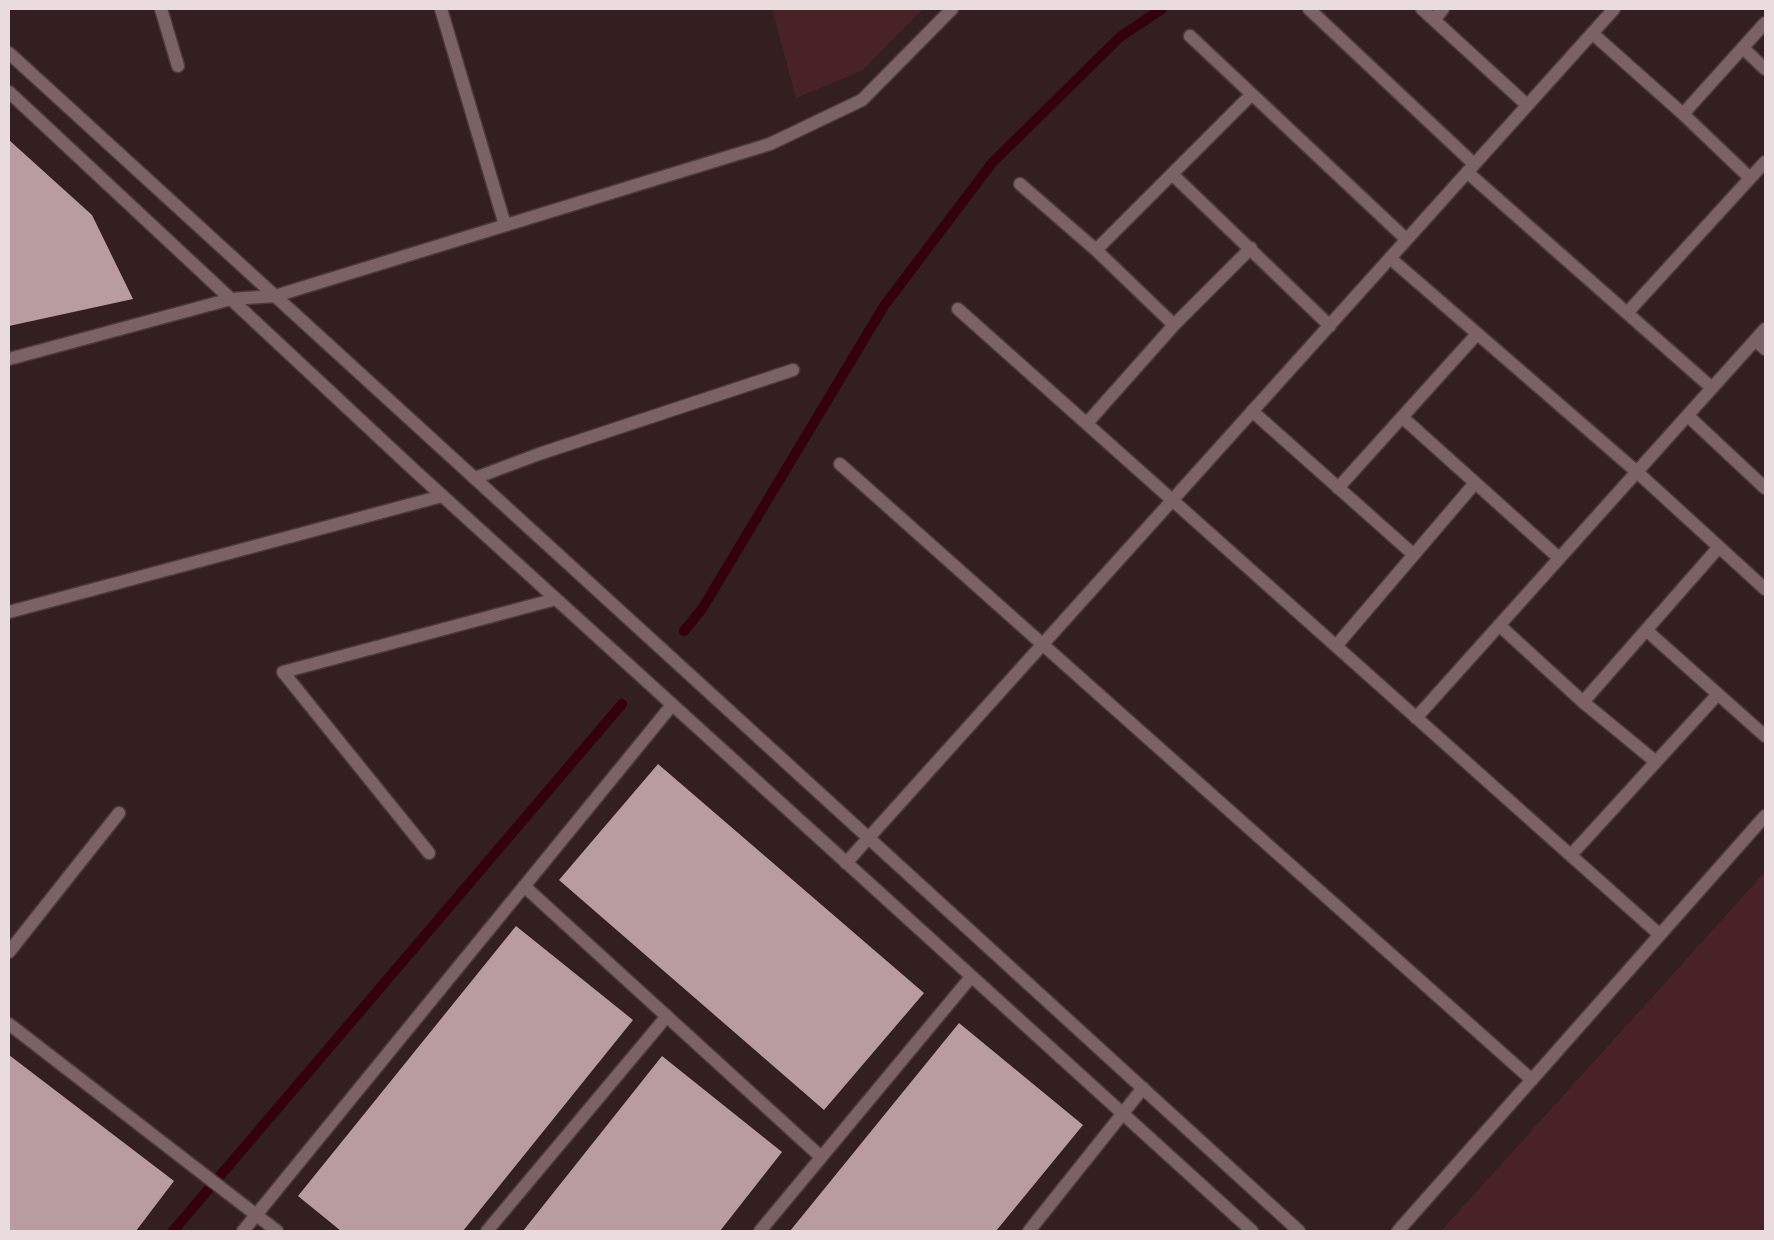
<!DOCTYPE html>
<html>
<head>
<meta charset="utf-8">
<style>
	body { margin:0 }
	#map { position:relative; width:1774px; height:1240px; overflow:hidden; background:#331e20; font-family:"Crimson Pro",serif }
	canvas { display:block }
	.frame { position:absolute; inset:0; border:10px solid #eadbdc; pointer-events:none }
</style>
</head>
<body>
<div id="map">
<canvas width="1774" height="1240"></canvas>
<div class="frame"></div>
</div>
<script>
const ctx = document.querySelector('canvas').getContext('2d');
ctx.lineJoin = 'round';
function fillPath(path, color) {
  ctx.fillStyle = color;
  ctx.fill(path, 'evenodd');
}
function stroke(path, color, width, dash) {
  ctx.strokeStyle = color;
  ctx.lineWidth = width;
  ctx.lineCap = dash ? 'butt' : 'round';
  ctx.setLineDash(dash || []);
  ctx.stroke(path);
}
const green = new Path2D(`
	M772,9H923L863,70L796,98Z
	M1765,872V1231H1441Z`);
const stream = new Path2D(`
	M684,631L702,609L884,306L992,163L1120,37L1162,9
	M173,1231L622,704`);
const building = new Path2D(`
	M9,140L92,215L133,299L9,326Z
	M658,764L924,993L824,1110L559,880Z
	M516,926L633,1020L463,1231H341L298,1196Z
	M959,1023L1083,1125L996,1231H790Z
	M9,1055L174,1181L136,1231H9Z
	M662,1056L782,1152L720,1231H523Z`);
const minor = new Path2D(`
	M161,9L178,66
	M441,9L505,225
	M1309,9L1474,164
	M1422,9L1527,105
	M1434,20L1443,9
	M1592,33L1683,114L1750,178
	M1190,36L1406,239
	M1743,48L1765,69
	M1683,114L1765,23
	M1467,172L1712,388
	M1172,174L1330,326
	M1020,184L1096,250L1174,325
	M1096,250L1251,95
	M1390,258L1637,472L1765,589
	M958,309L1660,935
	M1627,313L1765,162
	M1755,340L1765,349
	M9,359L231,299L275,296L770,144L862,100L952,9
	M1252,411L1414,555
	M1688,416L1765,488
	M1402,417L1559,558
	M1087,423L1174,325L1251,248
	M840,464L1532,1080
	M475,478L539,454L793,370
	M1338,488L1477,334
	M9,612L442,496
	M1499,625L1583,702L1656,762
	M1646,630L1765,736
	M1336,646L1475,483
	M1583,702L1719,547
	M1416,718L1765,329
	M429,853L283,672L556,599
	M1571,855L1718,694
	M846,863L1614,9
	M524,886L821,1157
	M9,952L119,813
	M9,1024L277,1231
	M243,1231L672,705
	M487,1231L667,1016
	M760,1231L971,977
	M1029,1231L1143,1088
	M1398,1231L1765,816`);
const tertiary = new Path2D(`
	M9,53L1299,1231
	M9,92L414,470L1252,1231`);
fillPath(green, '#492227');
stroke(stream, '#33000b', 10);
fillPath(building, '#b89c9f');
stroke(minor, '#4c3a3c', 15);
stroke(tertiary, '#4c3a3c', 15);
stroke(minor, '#7b6264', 12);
stroke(tertiary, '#7b6264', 12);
</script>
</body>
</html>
